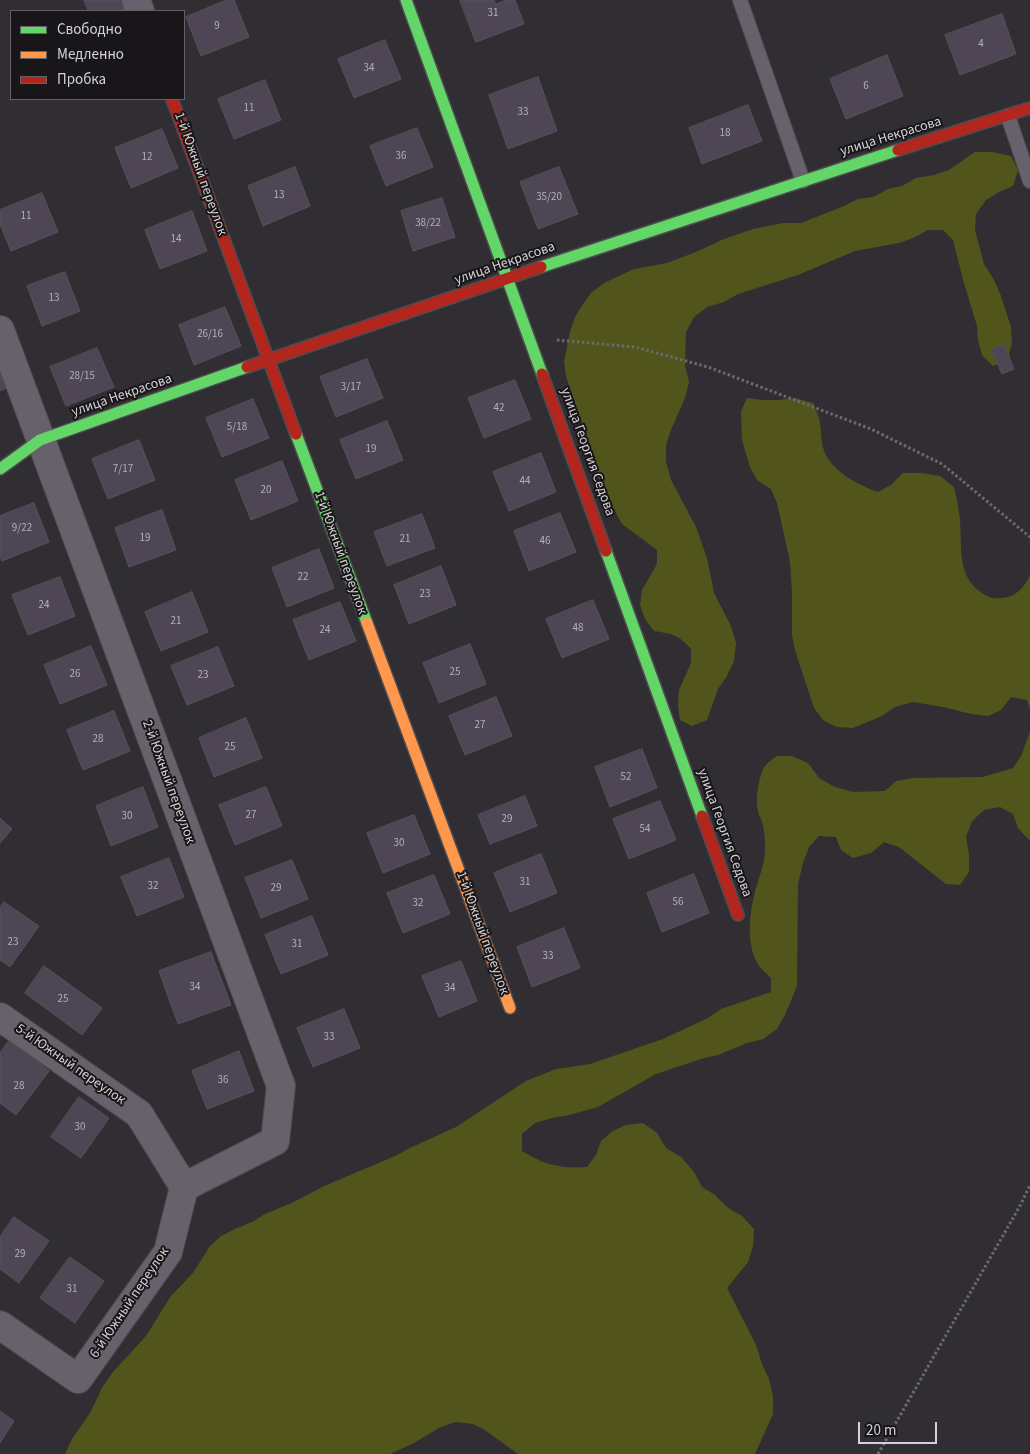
<!DOCTYPE html>
<html>
<head>
<meta charset="utf-8">
<style>
	body { margin:0 }
	#map { position:relative; width:1030px; height:1454px; overflow:hidden; background:#312e33; font-family:"Source Sans 3",sans-serif }
	canvas { display:block }
	.legend { position:absolute; left:10px; top:10px; width:175px; height:90px; box-sizing:border-box; background:#181619; border:1px solid #636165; margin:0; padding:6px 9px; list-style:none; font-size:15px; color:#d4d2d6 }
	.legend li { display:flex; align-items:center; gap:10px; height:25px }
	.legend b { width:25px; border:1px solid #636165 }
	.scale { position:absolute; left:858px; top:1422px; width:79px; height:22px; box-sizing:border-box; border:2px solid #d4d2d6; border-top:0; padding-left:6px; font-size:15px; line-height:18px; white-space:nowrap; color:#d4d2d6; -webkit-text-stroke:4px #181619; paint-order:stroke }
</style>
</head>
<body>
<div id="map">
<canvas width="1030" height="1454"></canvas>
<ul class="legend">
<li><b style="height:6px;background:#63d668"></b>Свободно</li>
<li><b style="height:6px;background:#ff974d"></b>Медленно</li>
<li><b style="height:6px;background:#b3261e"></b>Пробка</li>
</ul>
<div class="scale">20 m</div>
</div>
<script>
const ctx = document.querySelector('canvas').getContext('2d');
ctx.lineJoin = 'round';
function fillPath(path, color) {
  ctx.fillStyle = color;
  ctx.fill(path, 'evenodd');
}
function stroke(path, color, width, dash) {
  ctx.strokeStyle = color;
  ctx.lineWidth = width;
  ctx.lineCap = dash ? 'butt' : 'round';
  ctx.setLineDash(dash || []);
  ctx.stroke(path);
}
function write(font, color, halo, rows, align = 'center') {
  ctx.font = font + ' "Source Sans 3",sans-serif';
  ctx.lineWidth = 4;
  ctx.setLineDash([]);
  ctx.textBaseline = 'middle';
  ctx.strokeStyle = halo;
  ctx.fillStyle = color;
  for (const [text, x, y, turn = 0] of rows) {
    ctx.save();
    ctx.translate(x, y);
    ctx.rotate((+turn || 0) * Math.PI / 180);
    ctx.textAlign = isNaN(turn) ? turn : align;
    if (halo) ctx.strokeText(text, 0, 0);
    ctx.fillText(text, 0, 0);
    ctx.restore();
  }
}
const green = new Path2D(`
	M975,152H992L1011,156L1018,170L1013,186L999,192L986,200L976,214L975,230L984,264L994,280L1001,296L1011,327L1012,344L1007,360L993,366L982,355L978,340L977,326L964,283L953,240L943,230H928L913,238L899,243L855,251L798,275L738,294L724,302L707,307L694,317L686,332L685,366L689,382L685,398L671,430L666,445V462L671,480L696,527L707,558L714,593L731,626L736,643L734,661L727,676L718,689L707,720L692,726L680,720L678,705L679,690L691,663V649C678,634 672,634 654,631L645,619L640,605L642,590L657,564V550L622,524L615,511L604,485L595,474L590,459L586,430L579,416L566,376L564,362L570,332L575,317L583,304L592,292L604,283L634,269L667,263L696,252L724,239L753,229L783,223H801L844,206L858,199L873,197L888,189L902,186L916,178L934,175L949,170Z
	M747,398L762,400H778L795,398L813,403C815,408 817,413 819,418C822,429 820,442 825,453C834,473 859,485 878,492L891,485L903,473H922L940,476L954,487C957,499 959,510 960,521C962,545 957,573 978,590C987,597 990,599 1002,598C1016,597 1025,587 1030,575V709L1027,700L1011,697L1001,710L988,716L971,714L943,707L913,702L895,707L882,716L853,728L837,727L824,721L814,708L795,650L792,636V592L790,562L777,503L771,489L757,480L750,467L742,440L741,411Z
	M1030,732V840L1028,839L1018,828L1013,814L1000,807L984,810L972,821L966,837L969,854V872L960,885L946,884L899,847L884,842L871,853L853,858L841,850L836,837L819,836L809,847L803,863L798,884L797,986L785,1015L777,1029L763,1039L747,1043L718,1055L701,1059L656,1074L598,1107L569,1115L552,1118L535,1123L522,1134V1151C544,1165 562,1169 587,1167L596,1155L601,1141L613,1131L626,1125L643,1123L657,1133L666,1148L681,1157L694,1172L702,1187L715,1195L728,1208L742,1216L754,1229L753,1246L748,1262L727,1288L756,1345L762,1364L769,1379L773,1397V1414L755,1454H518L485,1430L473,1424L455,1422L439,1428L412,1444L390,1454H65L72,1439L90,1413L103,1386L113,1372L146,1336L171,1296L193,1273L210,1246L221,1236L235,1229L252,1222L265,1214L294,1202L322,1187L395,1156L412,1147L456,1127L526,1081L556,1069L590,1064L663,1039L708,1018L721,1009L771,992V978C767,974 763,971 760,967C746,948 749,918 754,896C757,881 764,868 765,852C765,842 765,831 762,822C761,818 758,814 758,811C755,800 759,775 765,766C768,762 773,759 777,756H792L808,763L819,778L835,787L853,792L885,791L896,781L913,778L983,777L1013,768L1021,756Z`);
const building = new Path2D(`
	M84,0H120L124,9L118,11H89Z
	M227,0H234L249,37L201,56L186,17Z
	M460,0H494L496,4L506,0H515L524,24L476,42Z
	M1002,14L1016,54L960,75L945,35Z
	M385,40L401,79L354,98L338,59Z
	M887,55L903,96L846,119L830,79Z
	M538,77L557,131L508,149L489,95Z
	M265,80L281,120L234,139L218,99Z
	M748,105L762,141L702,164L689,128Z
	M417,128L433,167L386,186L370,146Z
	M162,129L178,168L131,188L115,148Z
	M295,167L310,206L263,226L248,186Z
	M559,167L578,214L538,229L520,182Z
	M42,193L58,232L11,251L0,224V210Z
	M442,198L455,237L413,251L401,211Z
	M192,211L207,251L160,269L145,230Z
	M65,272L80,311L42,326L27,286Z
	M225,307L241,346L194,365L179,325Z
	M1004,344L1014,369L1002,374L991,350Z
	M97,348L114,387L66,406L50,367Z
	M367,359L383,398L336,417L320,377Z
	M0,374L6,388L0,391Z
	M515,380L531,419L484,438L468,398Z
	M253,399L269,438L222,457L206,418Z
	M387,421L403,460L356,479L340,440Z
	M139,440L155,480L108,499L92,459Z
	M541,453L556,492L509,511L493,472Z
	M282,461L298,501L251,520L235,480Z
	M34,503L49,542L2,561L0,556V516Z
	M162,510L176,550L129,567L115,528Z
	M560,513L576,552L529,571L514,531Z
	M422,514L435,548L387,566L374,532Z
	M319,549L334,588L287,607L272,568Z
	M441,566L456,605L409,624L394,585Z
	M60,577L75,616L28,635L12,595Z
	M192,592L208,632L161,651L145,612Z
	M593,600L609,639L562,658L546,619Z
	M340,602L356,641L309,660L293,620Z
	M470,644L486,684L439,703L423,663Z
	M91,646L107,685L60,704L44,665Z
	M218,647L234,686L187,705L171,666Z
	M496,697L512,736L465,755L449,716Z
	M114,711L130,751L83,770L67,730Z
	M246,718L262,758L214,777L199,738Z
	M642,749L657,788L610,807L595,767Z
	M143,787L158,827L111,846L96,806Z
	M266,787L282,826L235,845L219,805Z
	M525,796L537,826L490,844L478,815Z
	M660,801L676,840L629,859L613,819Z
	M414,815L430,854L383,873L367,833Z
	M0,818L12,829L0,843Z
	M541,854L557,893L510,912L494,873Z
	M169,858L184,897L137,916L121,877Z
	M292,860L308,899L261,918L245,878Z
	M694,874L709,913L662,932L647,893Z
	M434,875L450,914L403,933L387,893Z
	M4,902L39,926L10,967L0,960V908Z
	M312,916L328,955L281,974L265,935Z
	M564,928L580,968L532,987L517,947Z
	M211,952L231,1005L178,1024L159,971Z
	M461,961L477,1001L439,1017L422,976Z
	M44,966L102,1008L82,1035L25,993Z
	M344,1009L360,1048L313,1067L297,1028Z
	M10,1040L49,1071L16,1115L0,1103V1053Z
	M239,1051L254,1091L207,1109L192,1071Z
	M79,1097L109,1118L81,1158L51,1137Z
	M14,1217L49,1241L19,1283L0,1269V1237Z
	M70,1257L104,1281L75,1323L40,1298Z
	M0,1411L14,1421L0,1443Z`);
const path = new Path2D(`
	M557,340L635,347L708,367L871,429L942,464L1030,537
	M878,1454L1021,1204L1030,1185`);
const lane = new Path2D(`
	M740,0L803,181
	M1008,116L1030,181`);
const street = new Path2D(`
	M136,0L140,11
	M0,330L281,1086L275,1141L184,1187
	M0,1017L139,1114L184,1187L168,1252L78,1379L0,1325`);
const fast = new Path2D(`
	M406,0L542,374
	M541,267L898,150
	M296,434L367,623
	M0,469L40,440L247,367
	M606,551L702,816`);
const slow = new Path2D(`
	M367,623L510,1008`);
const jam = new Path2D(`
	M172,99L296,434
	M898,150L1030,108
	M247,367L541,267
	M542,374L606,551
	M702,816L738,915`);
const numberNames = [
	["31",493,14],
	["9",217,27],
	["4",981,45],
	["34",369,69],
	["6",866,87],
	["11",249,109],
	["33",523,113],
	["18",725,134],
	["36",401,157],
	["12",147,158],
	["13",279,196],
	["35/20",549,198],
	["11",26,217],
	["38/22",428,224],
	["14",176,240],
	["13",54,299],
	["26/16",210,335],
	["28/15",82,377],
	["3/17",351,388],
	["42",499,409],
	["5/18",237,428],
	["19",371,450],
	["7/17",123,470],
	["44",525,482],
	["20",266,491],
	["9/22",22,529],
	["19",145,539],
	["21",405,540],
	["46",545,542],
	["22",303,578],
	["23",425,595],
	["24",44,606],
	["21",176,622],
	["48",578,629],
	["24",325,631],
	["25",455,673],
	["26",75,675],
	["23",203,676],
	["27",480,726],
	["28",98,740],
	["25",230,748],
	["52",626,778],
	["27",251,816],
	["30",127,817],
	["29",507,820],
	["54",645,830],
	["30",399,844],
	["31",525,883],
	["32",153,887],
	["29",276,889],
	["56",678,903],
	["32",418,904],
	["23",13,943],
	["31",297,945],
	["33",548,957],
	["34",195,988],
	["34",450,989],
	["25",63,1000],
	["33",329,1038],
	["36",223,1081],
	["28",19,1087],
	["30",80,1128],
	["29",20,1255],
	["31",72,1290]
];
const streetNames = [
	["улица Некрасова",891,137,-17],
	["1-й Южный переулок",200,174,70],
	["улица Некрасова",505,264,-19],
	["улица Некрасова",122,396,-19],
	["улица Георгия Седова",587,452,70],
	["1-й Южный переулок",340,553,70],
	["2-й Южный переулок",168,782,70],
	["улица Георгия Седова",724,833,70],
	["1-й Южный переулок",482,933,70],
	["5-й Южный переулок",70,1065,35],
	["6-й Южный переулок",130,1303,-56]
];
fillPath(green, '#52551b');
fillPath(building, '#4f4655');
stroke(building, '#545356', 1);
stroke(lane, '#4e4c50', 16);
stroke(street, '#4e4c50', 30);
stroke(fast, '#4e4c50', 14);
stroke(slow, '#4e4c50', 14);
stroke(jam, '#4e4c50', 14);
stroke(path, '#6c6a6f', 3, [2.5, 2.5]);
stroke(lane, '#67616b', 14);
stroke(street, '#67616b', 28);
stroke(fast, '#63d668', 11);
stroke(slow, '#ff974d', 11);
stroke(jam, '#b3261e', 11);
write('11px', '#b3afb6', null, numberNames);
write('14px', '#d4d2d6', '#181619', streetNames);
</script>
</body>
</html>
